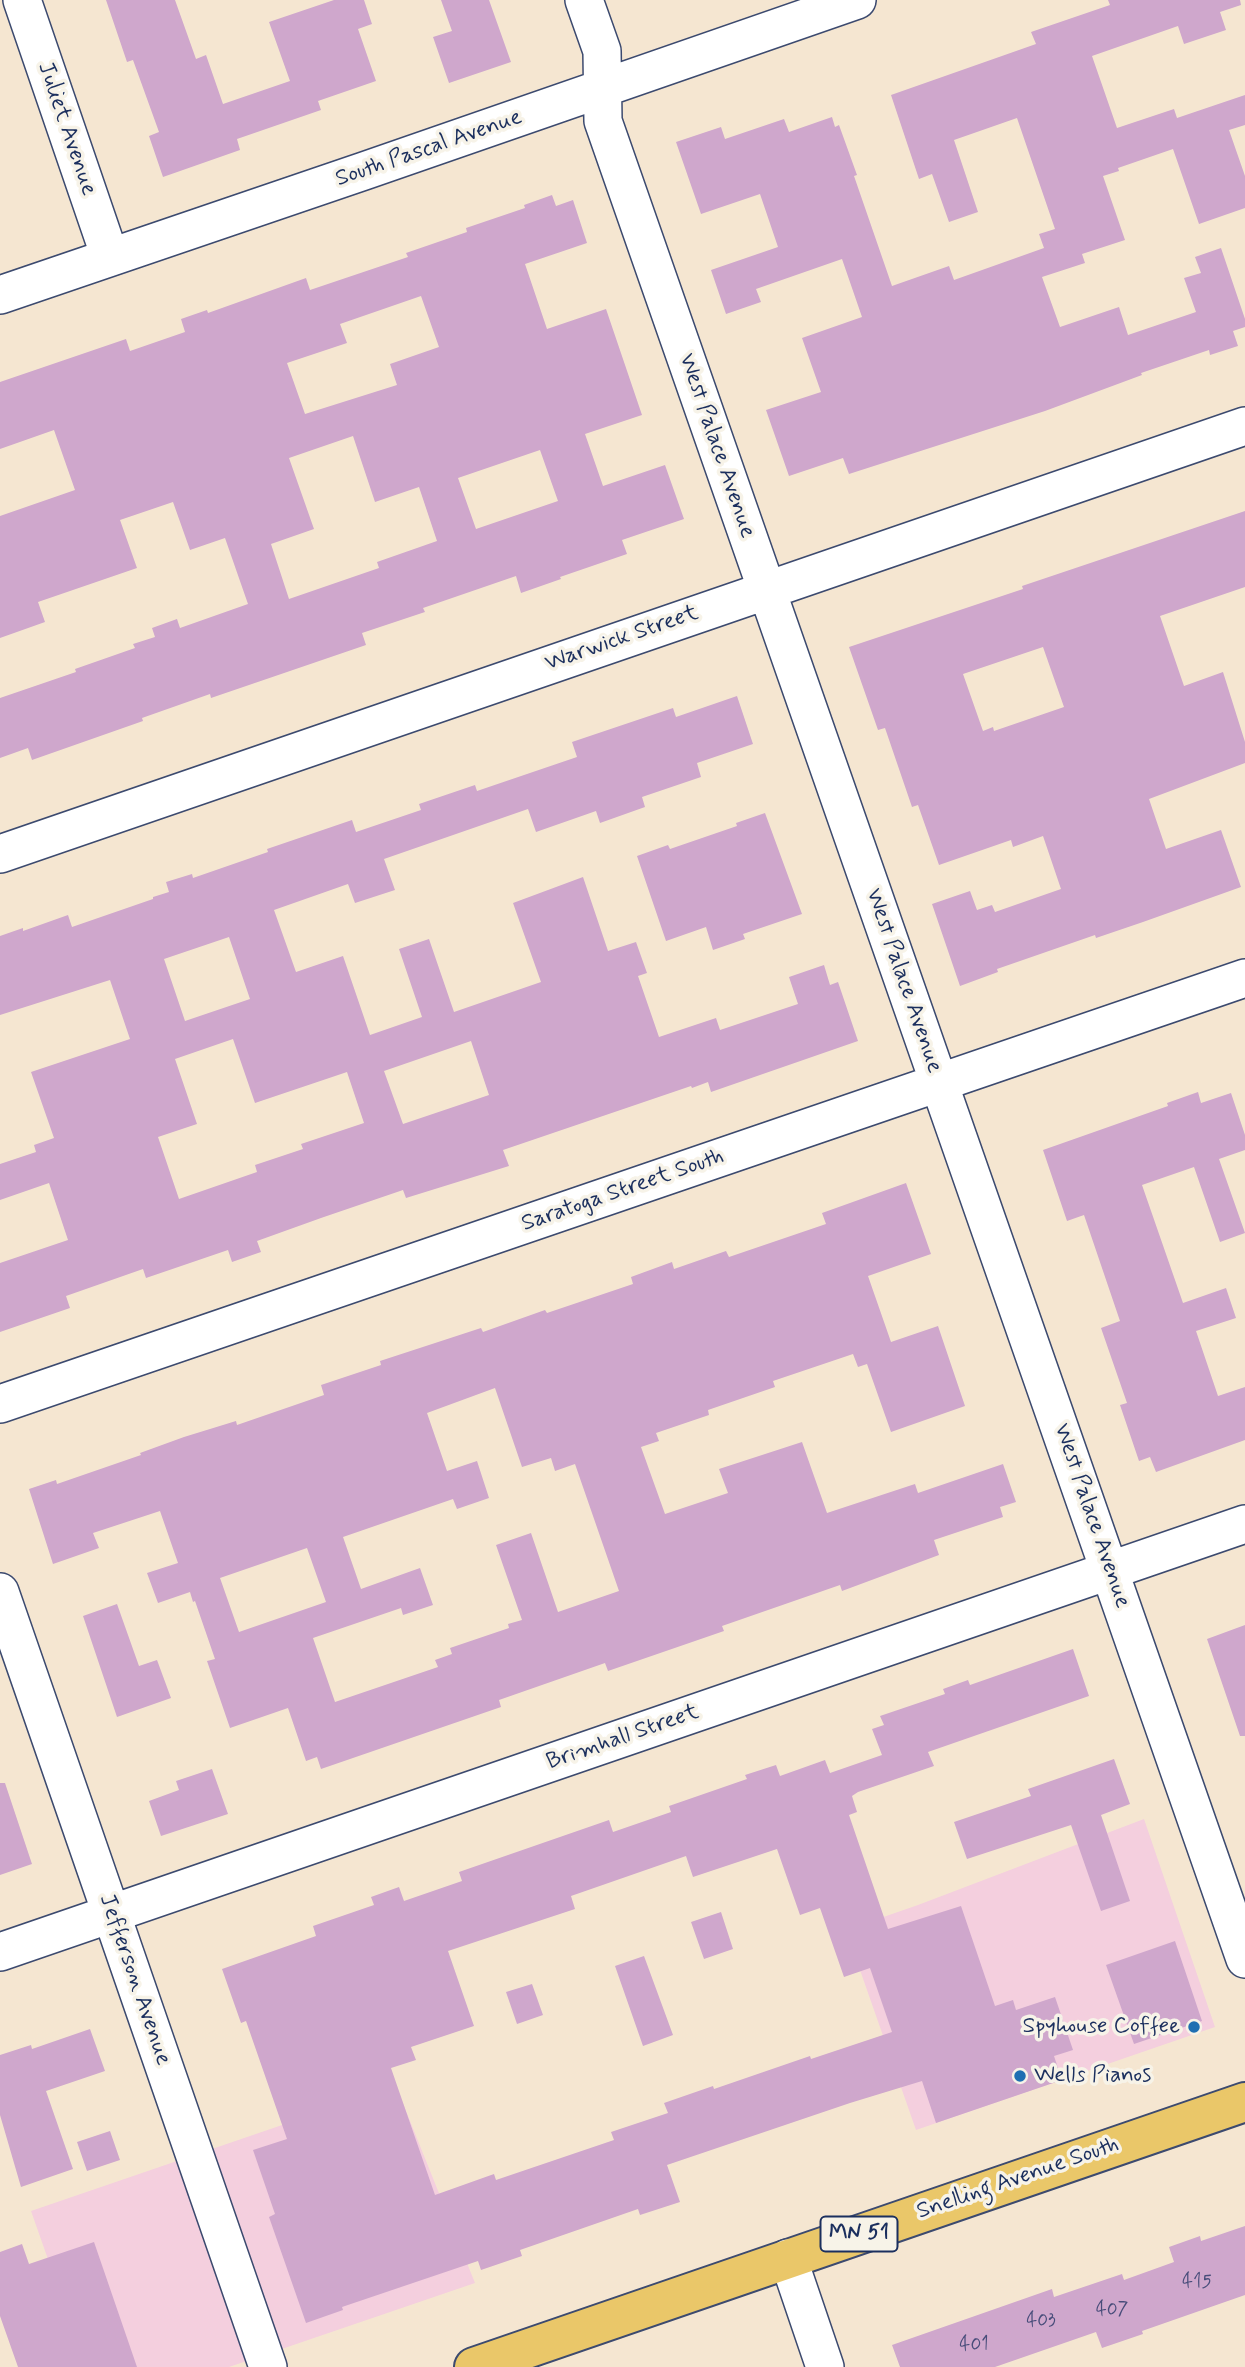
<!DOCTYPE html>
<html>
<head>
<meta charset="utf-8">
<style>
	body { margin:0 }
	canvas { display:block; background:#f5e6d1 }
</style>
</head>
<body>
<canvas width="1245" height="2367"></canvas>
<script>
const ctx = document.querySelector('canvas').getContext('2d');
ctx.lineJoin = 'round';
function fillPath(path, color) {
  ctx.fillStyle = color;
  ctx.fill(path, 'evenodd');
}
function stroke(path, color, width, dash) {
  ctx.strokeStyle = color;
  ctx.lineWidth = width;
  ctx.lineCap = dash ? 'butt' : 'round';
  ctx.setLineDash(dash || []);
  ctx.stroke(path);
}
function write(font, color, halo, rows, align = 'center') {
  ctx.font = font + ' Mynerve,sans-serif';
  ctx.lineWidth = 7;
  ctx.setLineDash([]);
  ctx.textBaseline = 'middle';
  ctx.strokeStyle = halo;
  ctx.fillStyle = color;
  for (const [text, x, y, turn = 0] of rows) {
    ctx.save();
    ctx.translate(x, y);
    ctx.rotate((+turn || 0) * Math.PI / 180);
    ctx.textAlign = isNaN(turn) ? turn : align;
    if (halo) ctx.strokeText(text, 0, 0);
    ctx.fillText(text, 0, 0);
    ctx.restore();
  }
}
const built = new Path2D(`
	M1144,1819L1215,2027L916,2130L846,1930L918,1905Z
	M396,2086L475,2283L229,2367H86L31,2211Z`);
const building = new Path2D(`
	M106,0H175L196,59L206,55L223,104L290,81L269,22L334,0H364L372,24L358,29L376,81L318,101L321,110L237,139L240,150L163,177L149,136L159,132L133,60L127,62Z
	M441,0H489L511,62L449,83L433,37L452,31Z
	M1108,0H1240L1241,5L1220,12L1226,30L1184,44L1178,26L1092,56L1117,128L1174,109L1177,118L1245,95V125L1229,130L1245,176V208L1199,224L1173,149L1118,168L1119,171L1103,176L1125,240L1082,254L1085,263L1042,277L1060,327L1119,307L1128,335L1196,312L1184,278L1201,273L1195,257L1221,248L1245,319V327L1233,331L1238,346L1210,355L1209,350L1141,373L1142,375L1045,411L849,474L843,458L789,476L766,410L821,392L802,338L862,317L842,259L756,289L761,302L726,314L711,270L778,247L760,194L701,214L676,142L721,127L725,139L784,119L789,132L832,117L835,127L839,125L857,175L854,176L892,286L949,266L954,280L1044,248L1039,234L1055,229L1017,118L954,140L978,212L949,222L932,174L919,179L891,95L1036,44L1031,32L1110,5Z
	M552,195L556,206L573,200L587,243L525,264L547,329L606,309L642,415L585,434L603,486L665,465L684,519L622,540L627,554L560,577L561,579L521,593L516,576L423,608L425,612L362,633L366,645L211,698L210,694L142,718L143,721L32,760L28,748L0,758V698L76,672L75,669L135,648L133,644L155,637L152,628L177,619L180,628L248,604L225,538L190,550L173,502L120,520L137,568L38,602L45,622L0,638V516L75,490L54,430L0,449V382L126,339L130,351L185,332L181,319L207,310L208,313L306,278L310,290L408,257L406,253L467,232L466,228L525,208L524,205ZM421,296L439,347L390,364L397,385L305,414L287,363L347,343L340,324ZM353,436L375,502L419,487L437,541L377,562L379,568L289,599L271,544L314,529L289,458ZM540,450L558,501L476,529L458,478Z
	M1245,511V587L1160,616L1184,686L1223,672L1245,742V763L1149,799L1166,849L1221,830L1241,887L1143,922L1096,938L1095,935L997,969L998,972L960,986L932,904L970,891L977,910L992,905L995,912L1061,889L1043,836L1013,847L1011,840L939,865L918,805L912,807L885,728L878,730L849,647L1023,589L1022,586ZM1043,647L1064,707L994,731L993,727L983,731L963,674Z
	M737,696L753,744L697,763L701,777L642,797L645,807L600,823L596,811L536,832L528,809L384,859L395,890L355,903L348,884L274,910L296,972L343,956L370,1035L422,1017L399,949L429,939L454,1012L541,982L513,903L583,877L608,951L636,942L647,973L638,976L659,1037L716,1018L720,1030L798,1004L789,977L824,965L830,985L838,982L858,1041L711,1092L708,1082L692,1088L691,1086L503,1150L509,1166L406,1198L403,1190L321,1218L257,1241L261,1252L232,1262L228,1250L146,1278L143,1269L66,1296L70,1308L0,1332V1263L68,1240L49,1183L0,1200V1164L36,1152L34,1145L54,1138L31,1072L130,1039L110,980L0,1015V936L23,928V931L68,915L72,927L153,899V897L169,892L166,882L192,874L193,878L268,852L267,849L352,820L356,832L421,810L419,804L475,785L477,791L577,757L572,742L673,708L676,717ZM229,937L250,999L185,1021L164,959ZM233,1039L255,1103L347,1072L364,1123L301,1144L303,1149L255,1165L257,1172L179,1199L158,1137L197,1124L175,1059ZM471,1041L489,1095L403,1124L384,1071Z
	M765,813L802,914L743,934L745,939L713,950L706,927L666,941L637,856L668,845L670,849L737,826L736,823Z
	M1198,1092L1201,1103L1231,1093L1245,1135V1150L1219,1159L1245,1233L1220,1242L1194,1167L1142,1185L1183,1303L1226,1288L1236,1318L1196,1331L1218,1396L1245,1387V1440L1156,1472L1150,1457L1139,1461L1120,1405L1127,1403L1101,1328L1120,1321L1084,1215L1067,1221L1043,1150L1168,1106L1167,1103Z
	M906,1183L931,1254L868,1276L891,1342L938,1326L965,1406L891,1432L867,1364L858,1367L853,1354L773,1381L775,1387L708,1410L709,1415L656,1433L659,1441L641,1447L665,1514L728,1493L719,1469L802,1442L827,1513L915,1484L918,1493L1003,1464L1016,1502L1000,1507L1003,1517L934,1540L939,1555L842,1591L840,1585L722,1626L724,1631L608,1671L605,1663L499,1700L501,1707L321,1769L317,1757L306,1761L288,1708L230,1728L207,1661L215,1659L195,1601L193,1602L190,1592L158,1603L147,1573L178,1563L160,1511L93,1533L99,1548L53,1564L29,1489L56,1480L57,1484L141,1455L140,1453L184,1437L236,1421L237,1425L324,1395L321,1385L381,1365L380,1361L481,1328L483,1332L545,1310L547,1313L633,1284L631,1277L672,1262L674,1269L726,1251L729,1257L826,1224L822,1213ZM495,1388L522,1467L551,1458L555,1471L575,1464L619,1591L558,1612L531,1533L496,1545L522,1620L508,1624L509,1628L450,1648L452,1654L435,1660L438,1667L335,1702L313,1638L401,1608L403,1615L433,1605L420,1568L361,1589L343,1537L453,1499L457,1509L489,1498L477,1461L447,1471L427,1413ZM307,1548L326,1602L239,1632L220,1578Z
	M117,1604L139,1666L157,1660L171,1698L117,1717L83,1616Z
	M1245,1625V1736H1240L1207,1639Z
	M1073,1649L1089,1696L928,1752L934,1766L858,1792L852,1796L857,1812L849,1815L888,1929L961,1906L995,2006L1013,2000L1016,2010L1055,1997L1073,2050L1054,2056L1062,2080L936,2123L922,2081L850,2103L667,2165L680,2202L640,2215L638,2209L520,2250L522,2256L481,2270L478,2261L342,2307L343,2310L306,2323L269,2217L275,2214L253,2150L287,2139L246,2021L241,2023L222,1969L316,1936L313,1926L374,1905L371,1897L399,1887L404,1901L462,1881L459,1872L609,1820L613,1832L671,1812L669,1806L747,1779L745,1775L776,1765L780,1776L825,1760L830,1773L882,1755L872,1729L884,1725L880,1716L945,1694L943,1689L968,1680L970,1685ZM777,1849L800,1915L820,1908L844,1977L870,1968L892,2032L811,2059L810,2056L714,2089L713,2086L664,2103L668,2113L611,2132L614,2140L496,2180L494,2174L435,2195L391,2068L416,2060L411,2047L474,2026L448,1951L575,1909L571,1896L686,1856L693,1877Z
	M1114,1759L1130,1804L1101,1815L1130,1901L1101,1911L1071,1825L967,1859L954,1822L1031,1796L1028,1789Z
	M212,1769L228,1814L161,1836L149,1801L179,1790L176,1781Z
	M0,1783H5L32,1864L0,1875Z
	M721,1912L733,1949L704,1959L691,1922Z
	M1175,1941L1202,2021L1134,2044L1106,1965Z
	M644,1956L673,2035L643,2046L615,1966Z
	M532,1984L543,2015L517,2024L506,1992Z
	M90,2029L105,2071L46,2091L73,2169L21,2187L0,2115V2055L31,2045L32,2049Z
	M110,2131L120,2160L87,2171L77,2142Z
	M1245,2226V2295L1142,2331L1143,2334L1102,2348L1096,2332L995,2367H900L892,2345L1052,2289L1054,2297L1122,2274L1124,2280L1174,2262L1169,2247L1200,2236L1201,2241Z
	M94,2242L137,2367H18L0,2316V2252L22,2244L29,2264Z`);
const minor = new Path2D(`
	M22,0L110,257
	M584,0L602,51L603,121L1245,1959
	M0,295L364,171L857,0
	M0,854L1245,426
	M0,1404L1245,978
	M0,1592L268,2367
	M0,1952L1245,1524
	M788,2258L825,2367`);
const primary = new Path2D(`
	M474,2367L1245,2102`);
const markers = [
	[1194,2027,7,"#1f6fb2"],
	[1020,2076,7,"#1f6fb2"]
];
const numberNames = [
	["415",1197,2283],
	["407",1112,2311],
	["403",1041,2322],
	["401",974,2346]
];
const shields = [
	[859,2234,77]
];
const shieldNames = [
	["MN 51",859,2234]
];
const streetNames = [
	["Juliet Avenue",66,129,71],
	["South Pascal Avenue",429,149,-19],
	["West Palace Avenue",716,446,71],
	["Warwick Street",622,639,-19],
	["West Palace Avenue",903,981,71],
	["Saratoga Street South",623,1191,-19],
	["West Palace Avenue",1091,1516,71],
	["Brimhall Street",623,1738,-19],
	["Jefferson Avenue",134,1980,71],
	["Snelling Avenue South",1018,2179,-19]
];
const poiNames = [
	["Spyhouse Coffee",1180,2027],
	["Wells Pianos",1034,2076,"left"]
];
fillPath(built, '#f4cfde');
fillPath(building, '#cfa7cc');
stroke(minor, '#3c4a6f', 40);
stroke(primary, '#3c4a6f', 42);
stroke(minor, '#fff', 37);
stroke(primary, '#eac769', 38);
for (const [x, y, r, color] of markers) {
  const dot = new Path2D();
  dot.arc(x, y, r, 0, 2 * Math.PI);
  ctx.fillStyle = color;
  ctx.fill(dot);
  stroke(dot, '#f7f3e8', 2.5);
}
write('19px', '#484d7a', null, numberNames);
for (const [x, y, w] of shields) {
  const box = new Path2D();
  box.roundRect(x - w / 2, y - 17.5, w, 35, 5);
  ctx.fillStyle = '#f7f3e8';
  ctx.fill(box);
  stroke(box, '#1b2f5e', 2);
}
write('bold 21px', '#1b2f5e', null, shieldNames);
write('23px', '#1b2f5e', '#f7f3e8', streetNames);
write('23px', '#1b2f5e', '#f7f3e8', poiNames, 'right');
</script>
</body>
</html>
